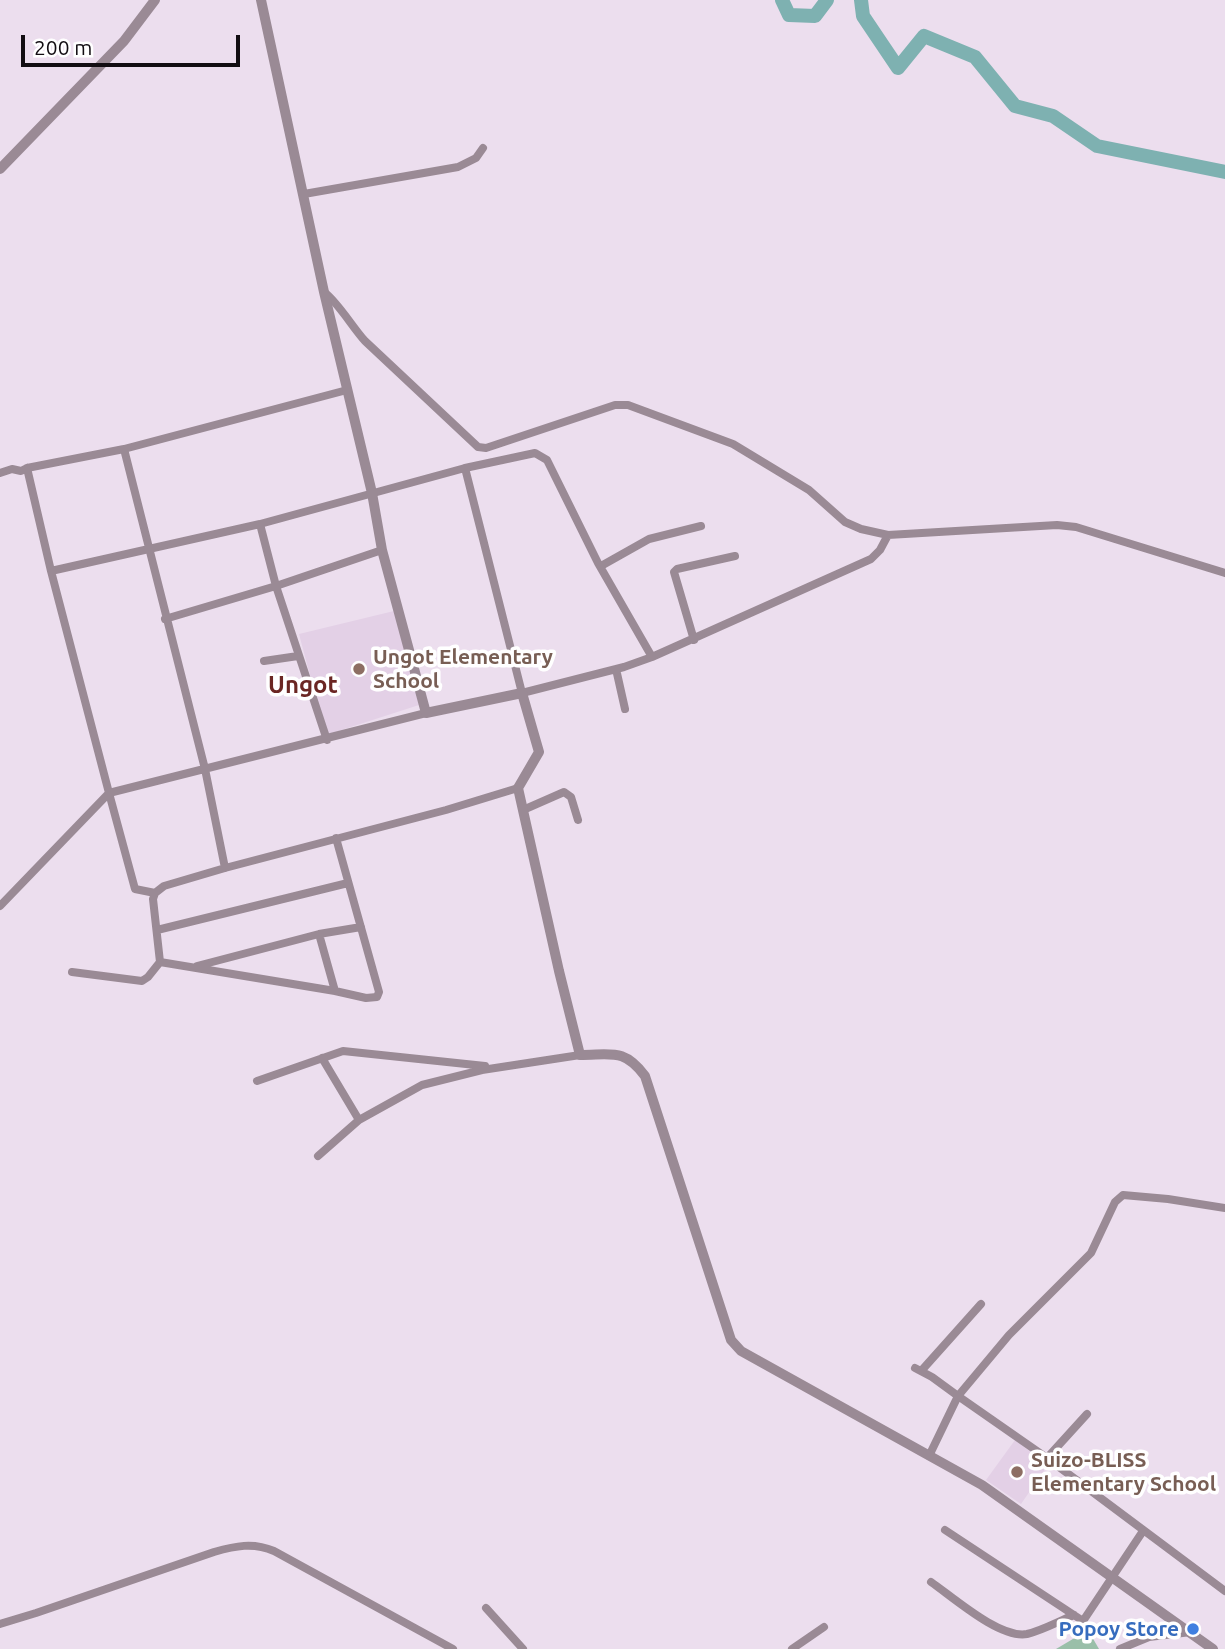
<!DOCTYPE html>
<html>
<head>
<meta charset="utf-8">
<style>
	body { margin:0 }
	#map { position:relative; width:1225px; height:1649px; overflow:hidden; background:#ecdeee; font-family:Ubuntu,sans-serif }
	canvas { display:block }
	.scale { position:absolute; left:21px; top:35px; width:219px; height:32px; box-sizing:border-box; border:4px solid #120d12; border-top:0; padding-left:9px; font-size:21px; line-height:24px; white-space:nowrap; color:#120d12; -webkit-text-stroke:5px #fff; paint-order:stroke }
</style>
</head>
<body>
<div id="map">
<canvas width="1225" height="1649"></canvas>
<div class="scale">200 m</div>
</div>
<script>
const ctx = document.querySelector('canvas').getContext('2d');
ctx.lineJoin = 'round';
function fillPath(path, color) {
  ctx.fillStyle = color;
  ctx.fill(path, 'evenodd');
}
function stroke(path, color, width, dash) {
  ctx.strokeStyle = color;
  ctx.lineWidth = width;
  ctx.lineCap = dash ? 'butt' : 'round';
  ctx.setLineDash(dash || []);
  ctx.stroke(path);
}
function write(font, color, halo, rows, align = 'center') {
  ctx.font = font + ' Ubuntu,sans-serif';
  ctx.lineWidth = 7;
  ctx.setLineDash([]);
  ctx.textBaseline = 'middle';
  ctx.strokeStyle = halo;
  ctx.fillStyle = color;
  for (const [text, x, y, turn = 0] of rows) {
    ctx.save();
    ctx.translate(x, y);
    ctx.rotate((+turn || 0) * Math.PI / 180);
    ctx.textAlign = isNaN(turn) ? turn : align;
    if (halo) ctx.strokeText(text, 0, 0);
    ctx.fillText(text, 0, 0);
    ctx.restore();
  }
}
const built = new Path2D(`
	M394,611L419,705L326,735L299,634Z
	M1015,1440L1048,1465L1021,1504L986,1480Z`);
const green = new Path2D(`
	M1088,1630L1099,1649H1056Z`);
const river = new Path2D(`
	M782,0L789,15L815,16L827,0
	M861,0L863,16L898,68L924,36L975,57L1015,106L1053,116L1097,146L1225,172`);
const minor = new Path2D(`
	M304,194L458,167L476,158L483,148
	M324,292C337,301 353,328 365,341L478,447L486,448L615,405H628L733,444L809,490L845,522L861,529L888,535L1057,525L1076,527L1225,573
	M347,390L124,449L27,468L51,571L109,793L426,713
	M124,449L205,769L225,868
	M465,468L522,693L624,667L652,657L871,559L880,550L888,535
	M0,473L12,469L21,471L27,468
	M260,524L276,586L327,740
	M601,566L649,539L701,526
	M51,571L260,524L465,468L535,453L547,460L598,563L652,657
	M165,619L276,586L382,550
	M694,640L674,572L677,569L735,556
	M264,661L298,656
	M616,669L625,709
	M109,793L135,889L155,893
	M523,810L564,792L571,797L578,820
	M0,906L109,793
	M157,930L348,883
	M319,934L335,991
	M160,962L153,899L155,893L164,886L225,868L446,810L518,788
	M160,962L335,991L366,998L377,997L379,992L336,838
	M197,966L319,934L361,927
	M72,972L142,981L148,977L160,962
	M322,1058L359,1120
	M257,1081L343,1051L485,1066
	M318,1156L359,1120L422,1085L482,1070L580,1055
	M915,1368L932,1377L958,1396L1009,1335L1091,1253L1115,1202L1123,1195L1168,1199L1225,1208
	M922,1370L981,1304
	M929,1456L958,1396L1047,1458L1225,1591
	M1047,1458L1087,1414
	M945,1530L1083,1621L1143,1531
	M931,1582C954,1598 1000,1639 1027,1634C1043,1630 1059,1621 1074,1615
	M486,1608L523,1649
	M0,1624L36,1613L214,1552C235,1546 253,1542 274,1551L453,1649
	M792,1649L824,1627
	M1120,1649L1149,1637L1191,1632`);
const tertiary = new Path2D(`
	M261,0L324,292L372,493L382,550L426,713L522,693L539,752L518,788L559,971L580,1055C612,1055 624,1048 645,1076L731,1340L741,1351L982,1485L1213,1649
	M0,169L124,41L155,0`);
const markers = [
	[359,669,7,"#8d6e63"],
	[1017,1472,7,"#8d6e63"],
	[1193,1629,7,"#3f7fe0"]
];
const educationNames = [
	["Ungot Elementary",373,657],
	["School",373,681],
	["Suizo-BLISS",1031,1460],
	["Elementary School",1031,1484]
];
const shopNames = [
	["Popoy Store",1179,1629]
];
const quarterNames = [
	["Ungot",303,685]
];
fillPath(built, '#e3d0e6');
fillPath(green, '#9abfa9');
stroke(river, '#7eb1b1', 14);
stroke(minor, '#9a8a95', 8);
stroke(tertiary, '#9a8a95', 10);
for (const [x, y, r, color] of markers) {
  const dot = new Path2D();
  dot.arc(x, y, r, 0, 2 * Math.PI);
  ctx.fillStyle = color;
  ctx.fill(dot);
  stroke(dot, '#fff', 2.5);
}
write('bold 21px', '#785e54', '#fff', educationNames, 'left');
write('bold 21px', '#366cbe', '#fff', shopNames, 'right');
write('bold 24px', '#6b2623', '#fff', quarterNames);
</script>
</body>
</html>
